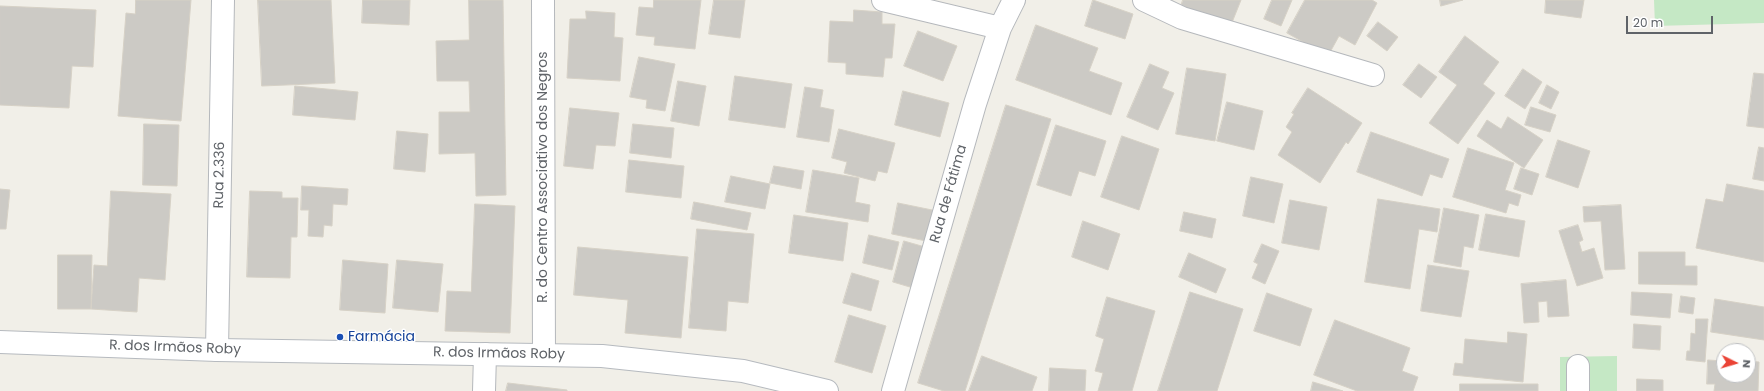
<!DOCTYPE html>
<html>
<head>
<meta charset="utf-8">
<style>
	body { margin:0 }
	#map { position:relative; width:1764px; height:391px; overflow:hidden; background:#f1efe8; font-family:Poppins,sans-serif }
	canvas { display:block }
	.north { position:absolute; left:1716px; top:343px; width:40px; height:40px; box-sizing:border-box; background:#fff; border:1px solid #bfc1c3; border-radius:50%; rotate:95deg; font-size:11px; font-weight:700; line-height:16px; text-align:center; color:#5f6368 }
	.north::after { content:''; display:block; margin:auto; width:14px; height:18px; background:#ea4335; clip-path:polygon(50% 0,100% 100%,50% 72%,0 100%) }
	.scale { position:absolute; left:1626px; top:16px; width:87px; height:18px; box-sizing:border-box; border:2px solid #5f6368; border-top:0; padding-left:5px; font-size:12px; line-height:14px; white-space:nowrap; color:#5f6368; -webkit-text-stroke:3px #fff; paint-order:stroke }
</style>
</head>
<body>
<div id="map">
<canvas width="1764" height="391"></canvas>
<div class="north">N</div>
<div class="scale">20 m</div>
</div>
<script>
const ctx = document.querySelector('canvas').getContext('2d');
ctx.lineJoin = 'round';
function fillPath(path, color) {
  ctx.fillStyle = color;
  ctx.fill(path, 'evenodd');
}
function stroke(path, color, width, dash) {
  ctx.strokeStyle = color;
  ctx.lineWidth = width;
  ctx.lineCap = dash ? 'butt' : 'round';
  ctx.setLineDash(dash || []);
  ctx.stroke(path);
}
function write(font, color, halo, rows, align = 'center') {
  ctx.font = font + ' Poppins,sans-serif';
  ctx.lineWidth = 3;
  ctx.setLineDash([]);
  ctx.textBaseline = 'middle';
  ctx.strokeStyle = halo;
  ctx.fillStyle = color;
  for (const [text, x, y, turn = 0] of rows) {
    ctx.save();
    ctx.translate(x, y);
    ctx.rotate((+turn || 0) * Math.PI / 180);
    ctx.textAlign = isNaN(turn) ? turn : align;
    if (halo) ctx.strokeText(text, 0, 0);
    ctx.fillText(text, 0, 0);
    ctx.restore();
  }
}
const green = new Path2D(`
	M1654,0H1764V23L1655,26Z
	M1617,356V391H1560V357Z`);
const building = new Path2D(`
	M136,0H191L181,121L118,116L126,13L135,14Z
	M258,0H331L335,83L262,86Z
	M363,0H410L409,25L362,23Z
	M469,0H503L506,195L476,196L475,153L439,154V112H470L469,81H437L436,41L469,40Z
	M654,0H701L695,49L654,45L655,37L636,35L639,7L653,8Z
	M714,0H745L740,38L709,34Z
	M1093,0L1133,14L1125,39L1085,26Z
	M1183,0H1241L1231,25L1181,6Z
	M1272,0H1292L1281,26L1264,19Z
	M1305,0H1372L1377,3L1355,45L1339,36L1328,56L1287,33Z
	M1440,0H1463L1441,6Z
	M1546,0H1584L1581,18L1545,13Z
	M0,6L96,10L93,67L72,66L69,108L0,105Z
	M854,10L882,12V24H895L892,58H885L883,77L846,74V63L828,62L830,21L853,22Z
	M586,11L615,13L614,37L623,38L620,81L567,78L570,19H586Z
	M1378,22L1398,37L1387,51L1367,36Z
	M1036,25L1098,48L1089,71L1122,83L1111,115L1016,80Z
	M918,31L957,46L943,81L904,66Z
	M1465,36L1499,62L1483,84L1495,93L1458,144L1429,123L1457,85L1439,72Z
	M639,57L675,64L665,111L646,108L647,100L630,97Z
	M1150,64L1169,72L1162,88L1174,93L1158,130L1127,117Z
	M1419,64L1437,77L1421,98L1403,85Z
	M1187,68L1226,74L1215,141L1176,134Z
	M1523,69L1542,82L1525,109L1505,96Z
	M1754,73L1764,74V128L1747,126Z
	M735,76L792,84L785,128L729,120Z
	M678,81L706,86L699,126L671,121Z
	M1547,85L1559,92L1551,109L1539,103Z
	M295,86L358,92L355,120L293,115Z
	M805,87L823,90L820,107L834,110L829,142L797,137Z
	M1308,88L1362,123L1348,144L1346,142L1320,183L1278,155L1292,132L1286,127L1294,114L1292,113Z
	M903,91L949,103L940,137L895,125Z
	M1227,102L1263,111L1254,150L1217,141Z
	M1006,105L1051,119L965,391H944L918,383Z
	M1531,107L1556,115L1550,132L1525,125Z
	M570,108L619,113L615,146L596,145L593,169L564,166Z
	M1508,117L1543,140L1524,168L1477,136L1487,120L1501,129Z
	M144,124L179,125L177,186L143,185Z
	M633,124L674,128L671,158L630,153Z
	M1056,125L1106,141L1095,176L1079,171L1071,196L1037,185Z
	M839,129L895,143L887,173L878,171L875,181L844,173L847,162L832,158Z
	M397,131L428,134L425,172L394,169Z
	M1371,132L1449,159L1442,178L1430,174L1422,196L1357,172Z
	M1122,136L1159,149L1139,210L1101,197Z
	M1558,140L1590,151L1578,188L1546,177Z
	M1759,147L1764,148V181L1753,179Z
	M1468,148L1514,163L1505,190L1521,195L1518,206L1509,203L1506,213L1453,197Z
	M629,160L684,166L681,198L626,192Z
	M774,166L804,171L801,189L770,183Z
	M1521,168L1539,174L1532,195L1514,189Z
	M813,170L859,178L855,202L870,205L868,222L806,212Z
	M731,176L770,184L765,209L725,202Z
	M1251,177L1283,184L1274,223L1243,216Z
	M1727,184L1764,191V262L1696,248L1706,199L1723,202Z
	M302,186L348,189L347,205L333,204L332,226L324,225L323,237L308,236L309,210H301Z
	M0,189L10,190L6,229H0Z
	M111,191L171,194L165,280L139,278L137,312L91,309L94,265L107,266Z
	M250,191L282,192V198H298L297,237H291L290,278L247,277Z
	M1378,199L1440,209L1437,232L1419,229L1410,289L1365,282Z
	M1290,200L1327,207L1319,250L1282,243Z
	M694,202L751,213L747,230L691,219Z
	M898,203L937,211L931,242L892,234Z
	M475,204L515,206L510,333L445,331L447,291L471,292Z
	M1621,205L1625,269L1605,270L1601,221L1584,222L1583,207Z
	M1444,208L1479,215L1473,248L1464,246L1461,267L1434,262Z
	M1184,212L1216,219L1212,238L1180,231Z
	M1486,214L1525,221L1519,257L1479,250Z
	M794,215L848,223L843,261L789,253Z
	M1083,221L1120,234L1108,270L1072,257Z
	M1578,225L1583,240L1579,242L1582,252L1594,248L1603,278L1577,286L1559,231Z
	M697,229L754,234L748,303L728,301L726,331L689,328Z
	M869,235L899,242L892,270L863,263Z
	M904,241L932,249L920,290L893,282Z
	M1262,244L1279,251L1265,284L1252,278L1258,264L1254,262Z
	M578,247L688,257L681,338L625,333L628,300L574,295Z
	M1639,252H1685V266H1697V285L1639,284Z
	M1189,253L1226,269L1216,293L1179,277Z
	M58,255H92L91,309H58Z
	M343,260L388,264L385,313L340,310Z
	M397,260L443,264L438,312L393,308Z
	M1428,265L1469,271L1461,317L1421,311Z
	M852,273L879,281L871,311L843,303Z
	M1566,280L1569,316L1548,317L1547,301L1538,302L1539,322L1524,323L1521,284Z
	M1190,292L1243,309L1217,391H1158Z
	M1632,292L1672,294L1670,318L1631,315Z
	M1267,293L1312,309L1300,346L1254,331Z
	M1681,296L1695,298L1693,314L1679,312Z
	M1107,297L1155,311L1132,391H1098L1103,373L1095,371L1104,339L1096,336Z
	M1715,299L1764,307V340L1711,332Z
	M849,315L886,326L872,373L835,362Z
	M1696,319H1708L1705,362L1686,360L1687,351H1690L1691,333L1695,334Z
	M1335,320L1410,348L1402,371L1418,377L1413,391H1357L1314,375Z
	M1634,324L1661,326L1660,350L1633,348Z
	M1508,332L1527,334L1523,382L1453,375L1455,363L1463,364L1465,339L1507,343Z
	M982,356L1037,377L1032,391H969Z
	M1708,360L1724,361V375H1748V361L1759,362L1758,391H1714L1715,384H1707Z
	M1050,368L1086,370L1085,391H1049Z
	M1637,379L1663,380V391H1637Z
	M1313,382L1343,391H1311Z
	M508,383L567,390V391H506Z
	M1460,384H1538V391H1460Z`);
const street = new Path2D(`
	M543,0L544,355
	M883,0L1000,28
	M1144,0L1182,18L1373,75
	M217,350L223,0
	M1578,366V391
	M484,391L485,354
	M893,391L975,104L1000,28L1014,0`);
const secondary = new Path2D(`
	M0,342L217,350L602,356L743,371L827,391`);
const markers = [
	[340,337,4,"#1a4fb4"]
];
const streetNames = [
	["Rua 2.336",220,175,-89],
	["R. do Centro Associativo dos Negros",543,177,-90],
	["Rua de Fátima",949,194,-74],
	["R. dos Irmãos Roby",175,348,2],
	["R. dos Irmãos Roby",499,354,1]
];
const transitNames = [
	["Farmácia",348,337]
];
fillPath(green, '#c5e8c5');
fillPath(building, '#cccac5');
stroke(building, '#d6d1c6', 1);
stroke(street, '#b5b8bc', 24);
stroke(secondary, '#b6babf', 24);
stroke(street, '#fff', 22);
stroke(secondary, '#fff', 22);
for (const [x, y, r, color] of markers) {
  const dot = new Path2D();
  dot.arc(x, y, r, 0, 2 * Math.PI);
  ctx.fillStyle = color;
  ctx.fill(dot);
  stroke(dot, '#fff', 1.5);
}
write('14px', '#5f6368', '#fff', streetNames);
write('14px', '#164399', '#fff', transitNames, 'left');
</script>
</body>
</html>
